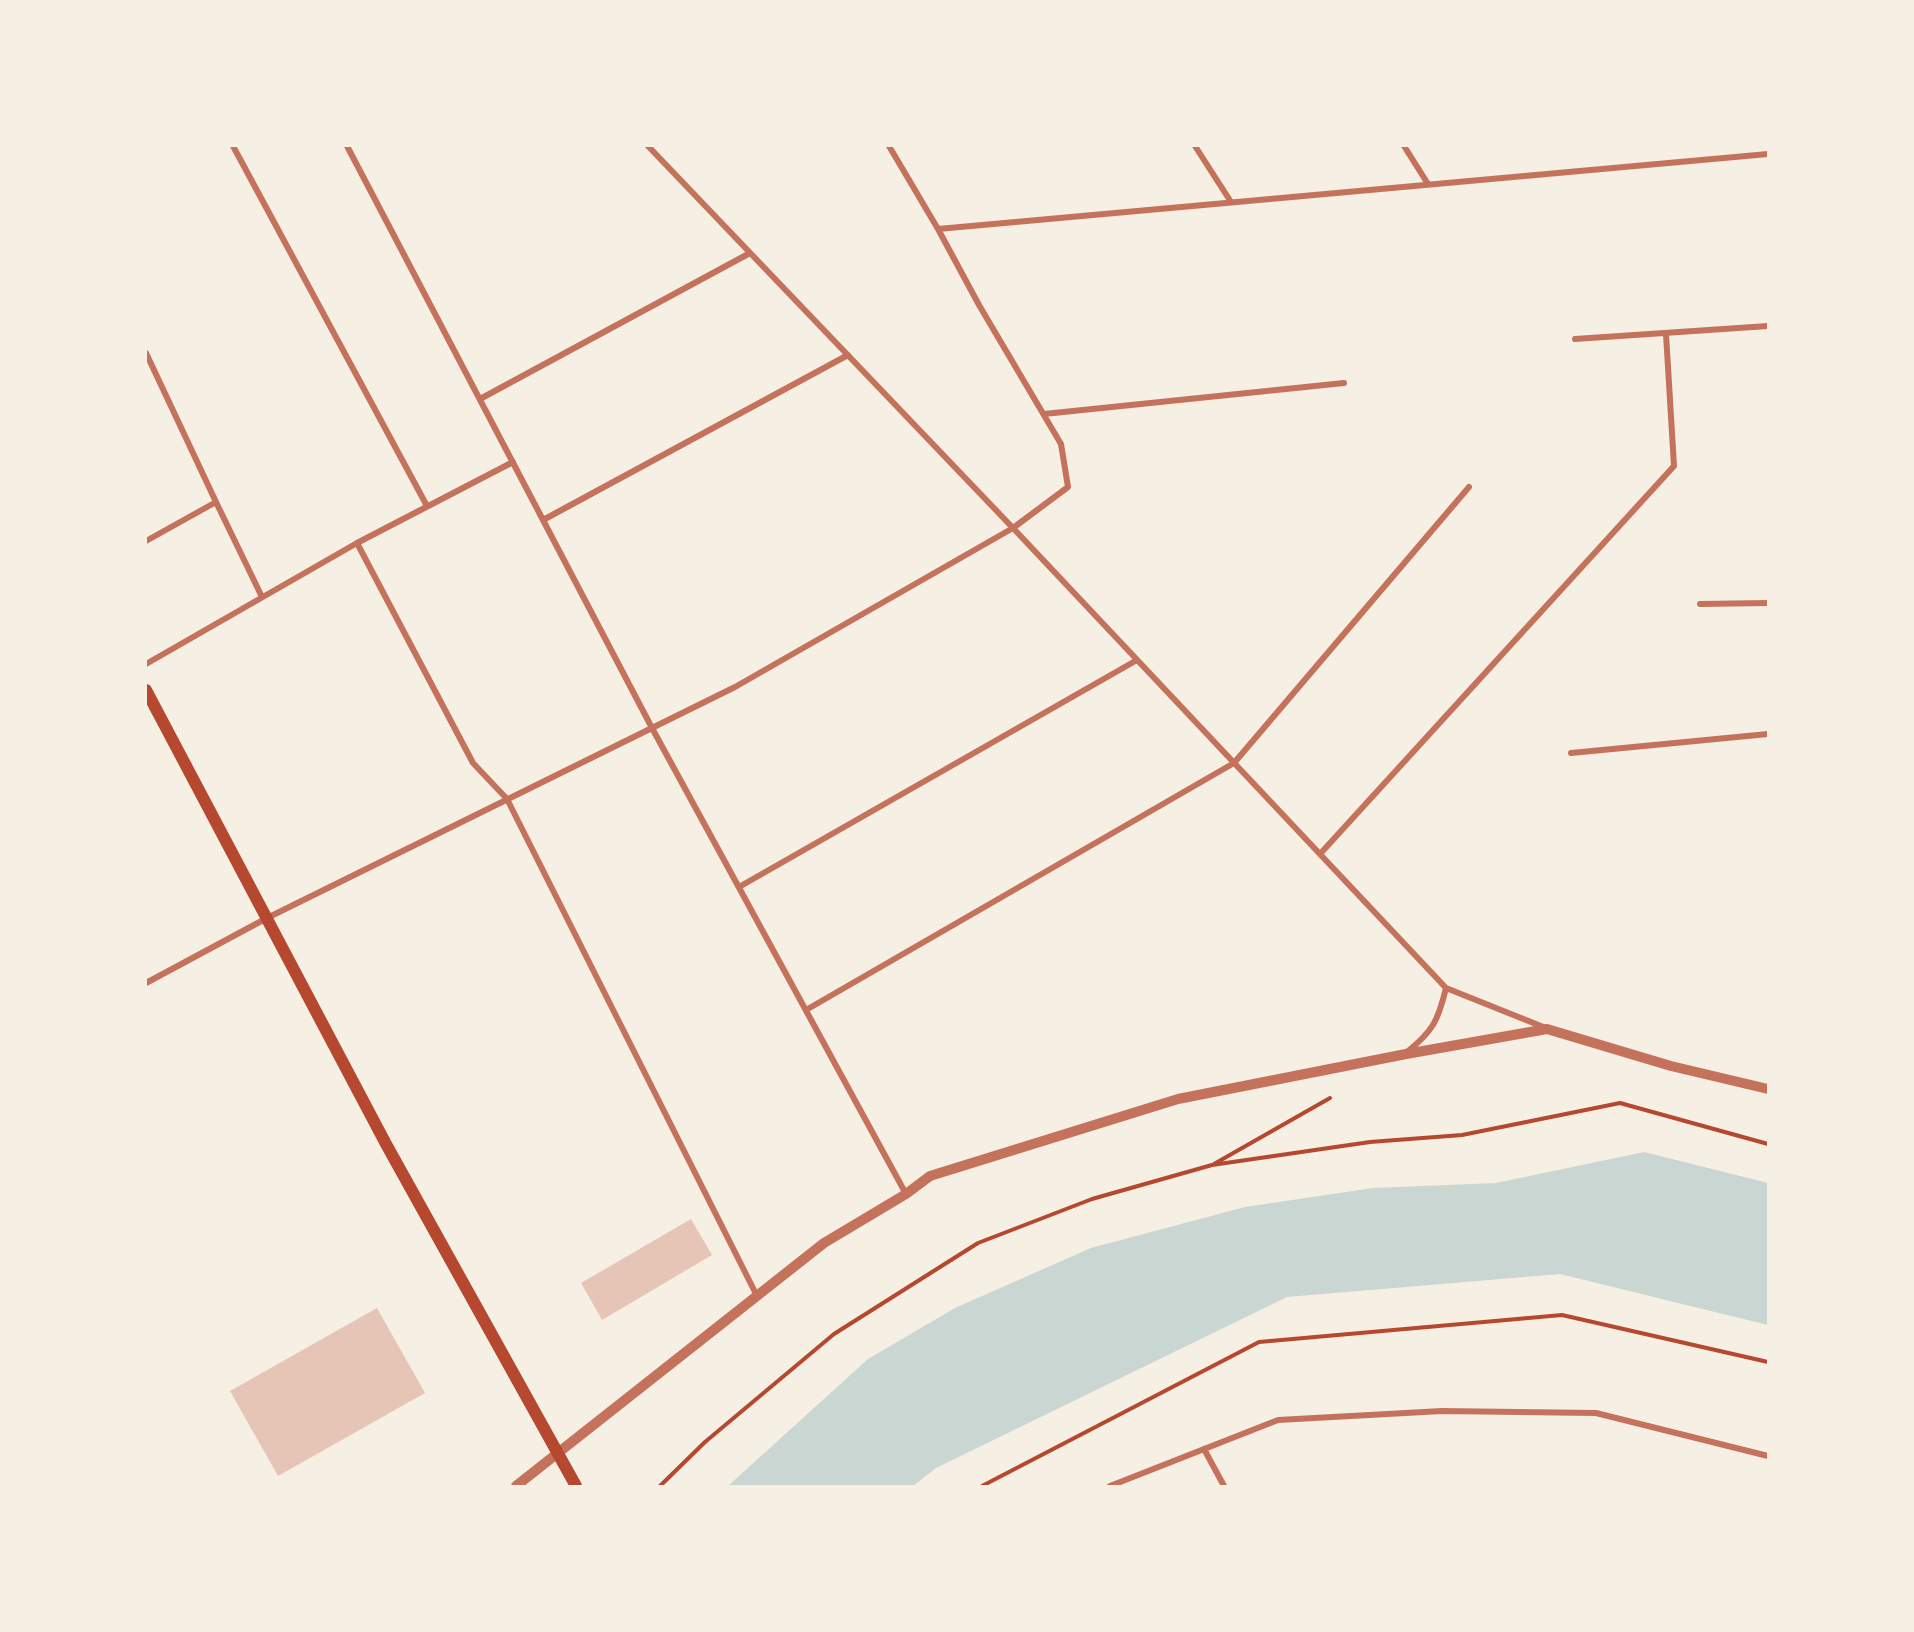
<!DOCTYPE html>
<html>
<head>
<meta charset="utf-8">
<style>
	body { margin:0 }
	#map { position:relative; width:1914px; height:1632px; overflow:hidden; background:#f6efe4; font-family:Cabin,sans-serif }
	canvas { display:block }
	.frame { position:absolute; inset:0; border:147px solid #f6efe4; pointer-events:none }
</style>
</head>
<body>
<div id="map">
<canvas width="1914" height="1632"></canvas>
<div class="frame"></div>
</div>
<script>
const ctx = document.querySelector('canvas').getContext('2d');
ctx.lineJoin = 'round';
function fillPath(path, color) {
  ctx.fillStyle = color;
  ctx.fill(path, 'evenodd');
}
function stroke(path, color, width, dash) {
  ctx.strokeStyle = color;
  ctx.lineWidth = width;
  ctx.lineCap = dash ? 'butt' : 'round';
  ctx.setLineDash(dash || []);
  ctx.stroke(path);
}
const water = new Path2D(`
	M1644,1152L1768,1183V1325L1560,1274L1287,1297L936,1468L913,1486H728L868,1359L955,1308L1091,1248L1245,1207L1373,1188L1496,1183Z`);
const building = new Path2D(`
	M691,1219L712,1255L602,1320L581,1283Z
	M377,1308L425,1393L278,1476L230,1391Z`);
const path = new Path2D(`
	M1214,1164L1330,1098
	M660,1486L705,1442L834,1334L978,1243L1092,1199L1212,1165L1370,1142L1462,1135L1620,1103L1768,1144
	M982,1486L1259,1342L1562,1315L1768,1362`);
const minor = new Path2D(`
	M233,146L427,506
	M347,146L652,728L906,1194
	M648,146L1013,528L1446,988L1546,1028
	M1195,146L1231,202
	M1404,146L1428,184
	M938,229L1768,154
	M1575,339L1768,326
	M146,353L216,502L146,541
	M480,399L750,253
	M1044,414L1344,383
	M216,502L262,597
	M543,520L848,355
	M357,543L473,763L507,799L757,1296
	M1700,604L1768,603
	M146,664L357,543L513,462
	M1571,753L1768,734
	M1320,854L1674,466L1666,334
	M739,887L1137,660
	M146,983L267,918L735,687L1013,528L1068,487L1061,444L979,305L938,229L889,146
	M806,1010L1234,763L1469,487
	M1407,1052C1433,1031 1438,1021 1446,988
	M1204,1449L1224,1486
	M1110,1486L1278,1420L1442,1411L1596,1413L1768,1456`);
const tertiary = new Path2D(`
	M516,1486L824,1243L906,1194L930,1176L1178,1099L1406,1054L1547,1029L1671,1066L1768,1089`);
const secondary = new Path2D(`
	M146,690L386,1144L576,1486`);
fillPath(water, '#c9d6d2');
fillPath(building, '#e6c5b7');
stroke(path, '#b5482f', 4);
stroke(minor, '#c5725c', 6);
stroke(tertiary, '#c5725c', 10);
stroke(secondary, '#b5482f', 12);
</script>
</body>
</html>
